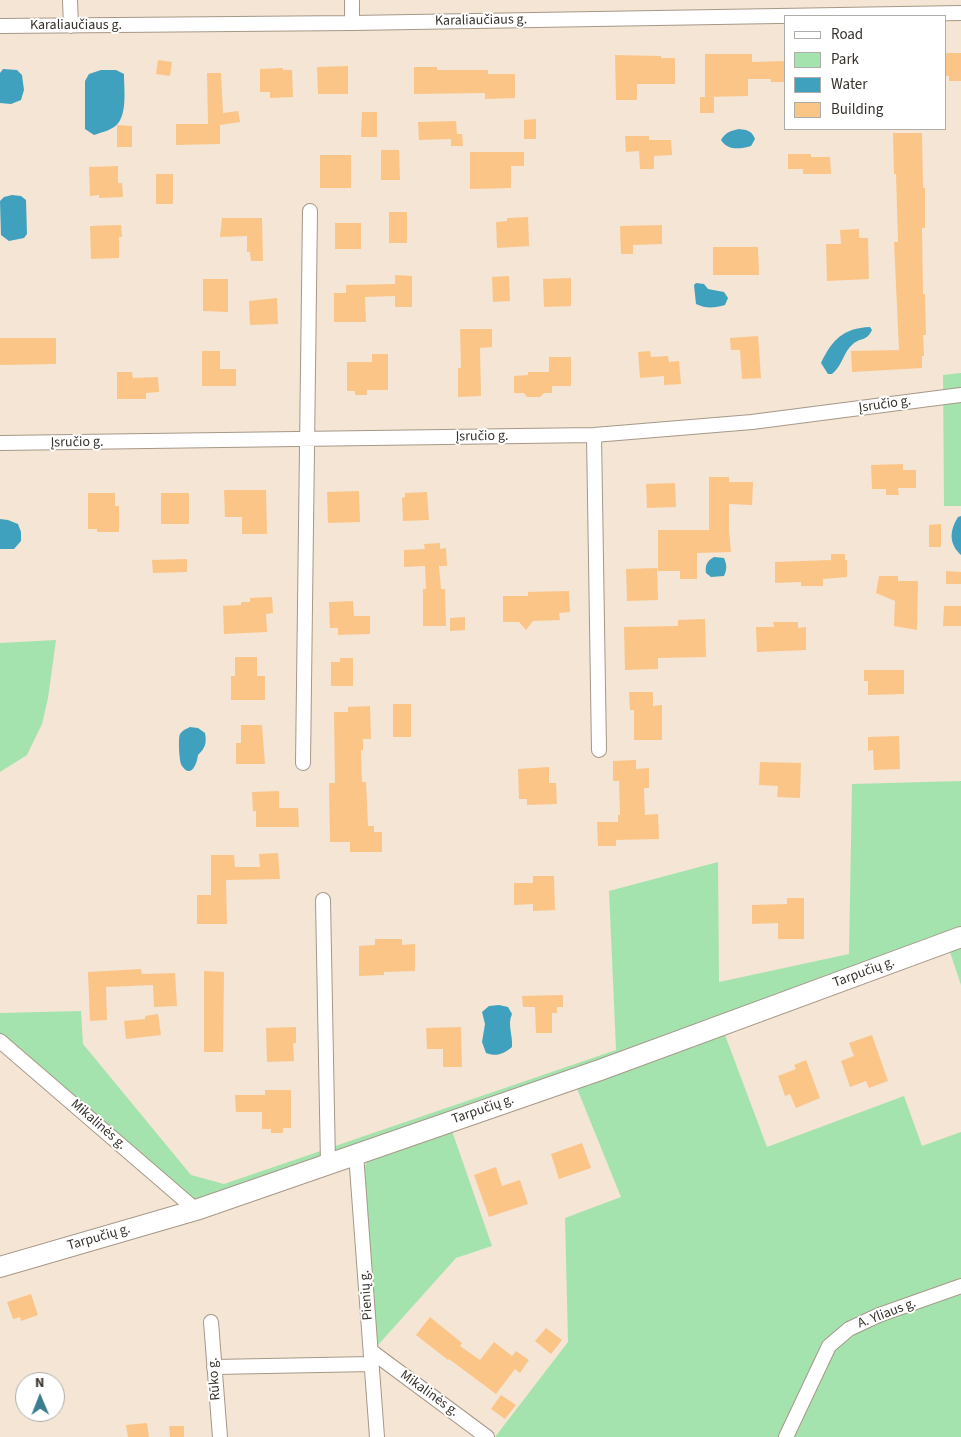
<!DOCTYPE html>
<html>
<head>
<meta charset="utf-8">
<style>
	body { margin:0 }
	#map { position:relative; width:961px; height:1437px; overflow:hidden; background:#f5e5d4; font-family:"Source Sans 3",sans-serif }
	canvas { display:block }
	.legend { position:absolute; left:784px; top:15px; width:162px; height:115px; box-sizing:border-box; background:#fff; border:1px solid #afadaa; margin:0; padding:6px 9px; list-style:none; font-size:15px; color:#37312b }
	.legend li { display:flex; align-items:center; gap:10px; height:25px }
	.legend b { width:25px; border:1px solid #afadaa }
	.north { position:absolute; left:15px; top:1372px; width:50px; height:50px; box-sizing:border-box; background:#fff; border:1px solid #afadaa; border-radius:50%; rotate:359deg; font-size:14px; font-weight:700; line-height:20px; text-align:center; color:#37312b }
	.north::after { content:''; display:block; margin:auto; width:18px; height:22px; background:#3d7d91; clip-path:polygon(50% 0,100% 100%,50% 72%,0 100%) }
</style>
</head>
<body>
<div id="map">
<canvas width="961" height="1437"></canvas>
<ul class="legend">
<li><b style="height:6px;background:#fff"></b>Road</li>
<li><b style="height:14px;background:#a4e3ae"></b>Park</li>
<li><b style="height:14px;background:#40a1bf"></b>Water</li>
<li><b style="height:14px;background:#fbc588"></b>Building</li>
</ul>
<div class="north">N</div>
</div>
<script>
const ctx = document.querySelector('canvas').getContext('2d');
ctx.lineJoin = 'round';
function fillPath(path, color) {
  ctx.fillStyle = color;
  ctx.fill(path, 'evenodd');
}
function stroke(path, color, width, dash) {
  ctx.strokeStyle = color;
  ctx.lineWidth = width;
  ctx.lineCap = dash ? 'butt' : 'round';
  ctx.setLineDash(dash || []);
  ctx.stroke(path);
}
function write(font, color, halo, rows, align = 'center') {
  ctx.font = font + ' "Source Sans 3",sans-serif';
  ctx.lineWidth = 4;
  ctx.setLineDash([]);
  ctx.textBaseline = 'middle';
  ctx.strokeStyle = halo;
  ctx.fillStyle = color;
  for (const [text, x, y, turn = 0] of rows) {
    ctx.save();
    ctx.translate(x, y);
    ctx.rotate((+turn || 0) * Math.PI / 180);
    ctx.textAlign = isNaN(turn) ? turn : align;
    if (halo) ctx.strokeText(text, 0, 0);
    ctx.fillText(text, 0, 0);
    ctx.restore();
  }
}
const green = new Path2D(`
	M961,373V506H944L943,375Z
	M56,640L48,698L42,724L27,755L0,772V643Z
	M961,781V985L947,943L722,1027L767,1147L904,1096L922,1146L961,1132V1437H495L568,1342L565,1218L621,1197L576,1086L196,1210L0,1041V1013L81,1011L83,1044L191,1175L224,1184L616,1050L609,891L718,862L719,982L849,954L852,784Z
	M452,1131L492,1246L456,1258L378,1345L361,1173L369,1159Z`);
const water = new Path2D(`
	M3,69L17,70L22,75L24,90L21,100L11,104L0,103V73Z
	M101,70H116L124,74C124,89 127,110 119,122C114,130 102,132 94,135L85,129V81L89,74Z
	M739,129C748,130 752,131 755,139L751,146C740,149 728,151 721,140C726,132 730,131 739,129Z
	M12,195L21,196L26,200L27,234L24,238L9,241L1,235L0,201L4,197Z
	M696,283L704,284L708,289L724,292L728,298L725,305C715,308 706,309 696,304L694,285Z
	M870,327L872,330C866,342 861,337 853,344C843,352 843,365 832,374H828L821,363C832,340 843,328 870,327Z
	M961,516V555C948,543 950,530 958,517Z
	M0,519L8,520L18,524L21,532V541L14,549H0Z
	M714,557L724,558C727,565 727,569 724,576L711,577L706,573C705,565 707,561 714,557Z
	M190,727L198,728L205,733C207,744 205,748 198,755C197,764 191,779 182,766C179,762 178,738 180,734C183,730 186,729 190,727Z
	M499,1005L508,1007L512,1014C507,1025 513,1034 512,1047C504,1054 496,1057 486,1053L482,1042L485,1024L482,1012L489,1006Z`);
const building = new Path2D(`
	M945,53H961V81H949V76H945Z
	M705,54H752V62L785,61V82H771V79H748V96L705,97Z
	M615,55L661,56V58H675V84H637V100H616Z
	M158,60L172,62L170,76L156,74Z
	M348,66V94H318L317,67Z
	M414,67H437V70H488V74H515V98L485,99V93L414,94Z
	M283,68V70H292L293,97L270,98V92H260V69Z
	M207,73H221L223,113L238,111L240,122L220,125V144L176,145V124H208Z
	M700,97H714V113H700Z
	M362,112H377V137H361Z
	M536,119V139H524V120Z
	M456,121L457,134H462L463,146H451V139L419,140L418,122Z
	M117,125L132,126V147H117Z
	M893,133H922L923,188H925V228H922L923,294H925L926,335H923L924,356H922V368L852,372L851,351L899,350L894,242H898L896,174H894Z
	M625,136H649V140H671L672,155L654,156V169H640L639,151L626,152Z
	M381,150H399L400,180H381Z
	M470,152H524V166H511V188L470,189Z
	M788,154H811V157H830L831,174H803V169H788Z
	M320,155H351V188H320Z
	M118,166V183H122L123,197L99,198V195L90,196L89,167Z
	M156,174H173V204H156Z
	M389,212H407V243H389Z
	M528,217L529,246L497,248L496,222L507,221V218Z
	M222,218H262L263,261H251L250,252H247V236L220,237Z
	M335,223H361V249H335Z
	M121,225L122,237H119V258L91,259L90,226Z
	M662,225V244L633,245V254H621L620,226Z
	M859,229V238H868L869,279L827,281L826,244H841L840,230Z
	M713,247H758L759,275H713Z
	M395,275L412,276V307H395V296L365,297L366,322H334V293H346V285L395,284Z
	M509,276L510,301L493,302L492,277Z
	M571,278V306L544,307L543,279Z
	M203,279H228V312L203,311Z
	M277,298L278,324L250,325L249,301Z
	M460,329H492V347L480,348L481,396L458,397V368H461Z
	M758,336L761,378L742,379L740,350H731L730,338Z
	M0,338H56V364L0,365Z
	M202,351H220V369H236V386H202Z
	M650,351L651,357L668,356L669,362L679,361L681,384L664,385V376L640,378L638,352Z
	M372,354H388V390H367V395H355V391H347V362H372Z
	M549,357H571V386H552V393H544L540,397H527L524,393H514V376L528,375V372H549Z
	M117,372H132L133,378L158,377L159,392L146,393V399H117Z
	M903,464V470H916V488H898L899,495H886V489H872L871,465Z
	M709,477H729V482H753L752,505L729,504V531L731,552L697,553V579H680V571H658V530H709Z
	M675,483L676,507L647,508L646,484Z
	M224,490H266L267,534H242V517H225Z
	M359,491L360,522L328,523L327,492Z
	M427,492L429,520L403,521L402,498L405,497V493Z
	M88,493H115V506H119V532H97V529H88Z
	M161,493H189V524H161Z
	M941,524V547H929V525Z
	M440,543V549L446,548L447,566H439L441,589H445L446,626H423V589H426L425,566L404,567V550L425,549L424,544Z
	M831,554H845V560H847V577L823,579V586H801V582L775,583V562L831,560Z
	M187,559V572L153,573L152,560Z
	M657,568L658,600L627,601L626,569Z
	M946,571L961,572V584H946Z
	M879,576H898V581H918L917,630L894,626L895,601L876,593Z
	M569,591L570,612L559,613L560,620L533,621L526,630L519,622H503V596H528V592Z
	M272,597L273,613L266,614L267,632L224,634L223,606L241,605V602H250V598Z
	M353,601L354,616H370V634L338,635V628H330L329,602Z
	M944,606H961V626H943Z
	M465,617V630L450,631V618Z
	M705,619L706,657L658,658V669L625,670L624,627L678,626V620Z
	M773,622H798V628L806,627V650L757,652L756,627H774Z
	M235,657H257V676H265V700H231V676H235Z
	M340,658H353V686H331V662H340Z
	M864,670H904V694L868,695V681H864Z
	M629,692H653V706L662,705V740H634V710H630Z
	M393,704H411V737H393Z
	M370,706L371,739H363V750H361L362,782H366L368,826H374V832H382V852H350V842H330L329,783H335L334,712H348V707Z
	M241,725H262L265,764H236V743H241Z
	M899,736L900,769L874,770L873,750L868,751V737Z
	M636,760V769L649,768V788H644L645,815L658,814L659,839L616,840V846H598L597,822H618V815H620L619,781H613V761Z
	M760,762L801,763L800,798L777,797L778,786L759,785Z
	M549,767V783H556L557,804L527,805V799H519L518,769Z
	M279,791V808H298L299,827H256V811H253L252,792Z
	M278,853L280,879L226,880L227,924H197V895H211V855H234L235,867H260L259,854Z
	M533,876H554L555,910L533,911V904L514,905V883H533Z
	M787,898H804V939H778V923L752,924V905L787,904Z
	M375,939H402V945L415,944V971L384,972V975L359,976V946L375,945Z
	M141,969L142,974L175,973L177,1006L154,1007L153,985L106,987L107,1020L90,1021L88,972Z
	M204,971L224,972L223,1052H204Z
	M563,995V1007H557V1013H552V1033H536L535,1007H523L522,996Z
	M158,1014L161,1035L126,1039L124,1021L145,1019V1016Z
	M296,1027V1043H293L294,1061L267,1062L266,1028Z
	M461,1027L462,1067H443V1049H427L426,1028Z
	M872,1035L888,1081L869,1088L866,1081L850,1087L841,1061L854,1056L849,1043Z
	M806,1060L820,1098L796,1108L790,1094L785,1096L778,1076L796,1069L794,1065Z
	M265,1090H291V1128H283V1133H271V1129H262V1112H236L235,1095H265Z
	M582,1143L591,1168L559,1179L551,1154Z
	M496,1167L502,1186L520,1180L528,1204L489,1217L474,1175Z
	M31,1294L38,1315L21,1321L20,1317L13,1319L7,1302Z
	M430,1317L462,1343L460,1346L480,1360L494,1342L512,1356L516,1351L529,1360L520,1373L515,1369L496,1394L449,1359L448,1360L416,1335Z
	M546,1328L562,1340L551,1354L535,1341Z
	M501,1395L516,1405L505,1419L491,1409Z
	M147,1423L149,1437H128L126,1425Z
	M169,1426H184V1437H170Z`);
const street = new Path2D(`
	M70,0L71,26
	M352,0V23
	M0,26L352,23L961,13
	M594,435L599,750
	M0,443L594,435L752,422L961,395
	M303,763L310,211
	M323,900L328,1164
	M0,1041L196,1210
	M356,1154L377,1437
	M211,1322L220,1437
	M371,1351L487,1437
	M214,1367L372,1364
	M786,1437L829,1346L849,1329L879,1315L961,1286`);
const secondary = new Path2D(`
	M0,1267L196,1210L600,1070L961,937`);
const streetNames = [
	["Karaliaučiaus g.",481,21,-1],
	["Karaliaučiaus g.",76,26],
	["Įsručio g.",885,405,-8],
	["Įsručio g.",482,437,-1],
	["Įsručio g.",77,443,-1],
	["Tarpučių g.",864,973,-20],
	["Tarpučių g.",483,1110,-19],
	["Mikalinės g.",98,1125,41],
	["Tarpučių g.",99,1238,-16],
	["Pienių g.",367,1295,-94],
	["A. Yliaus g.",887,1314,-21],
	["Rūko g.",215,1379,-94],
	["Mikalinės g.",429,1394,36]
];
fillPath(green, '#a4e3ae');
fillPath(water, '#40a1bf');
fillPath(building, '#fbc588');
stroke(street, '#a69888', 16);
stroke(secondary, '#a69888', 22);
stroke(street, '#fff', 14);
stroke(secondary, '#fff', 20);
write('14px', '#37312b', '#fff', streetNames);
</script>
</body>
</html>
